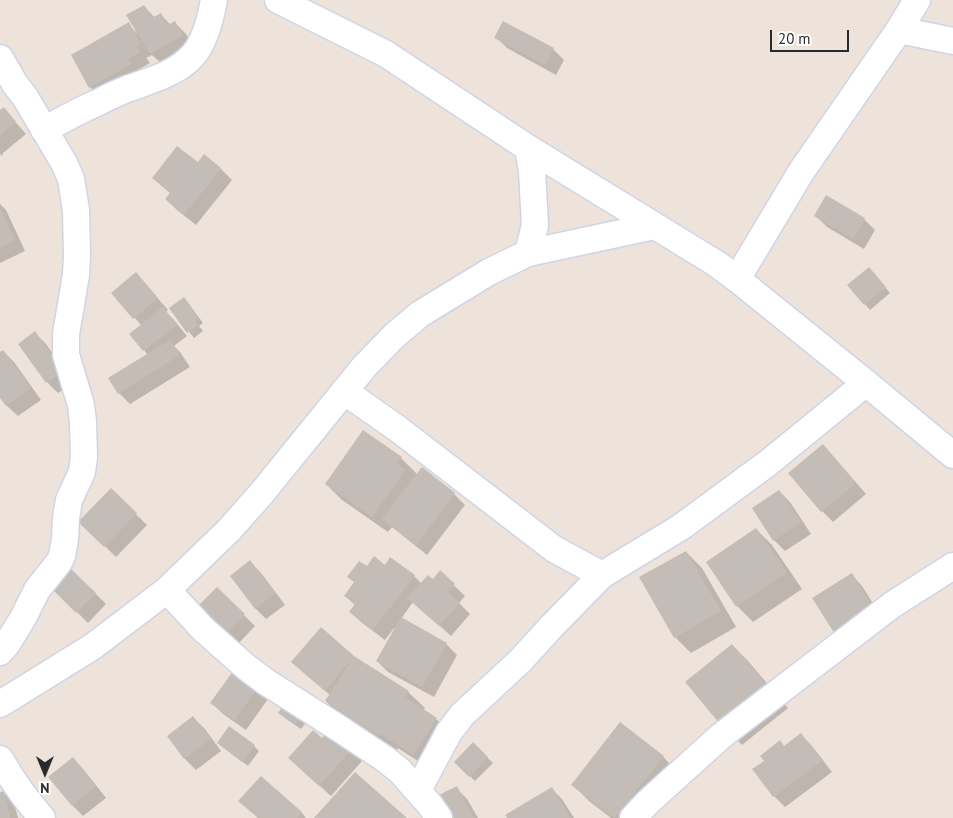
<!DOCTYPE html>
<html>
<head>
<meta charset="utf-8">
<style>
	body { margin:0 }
	#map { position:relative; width:953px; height:818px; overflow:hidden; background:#ede3da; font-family:"PT Sans",sans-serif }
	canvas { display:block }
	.north { position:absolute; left:20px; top:748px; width:50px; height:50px; -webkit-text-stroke:4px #fff; paint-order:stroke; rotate:180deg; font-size:14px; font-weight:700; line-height:20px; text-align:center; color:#292929 }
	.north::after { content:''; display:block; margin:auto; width:18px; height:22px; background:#292929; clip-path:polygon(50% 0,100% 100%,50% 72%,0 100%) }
	.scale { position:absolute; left:770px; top:30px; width:79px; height:22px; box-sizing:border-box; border:2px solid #292929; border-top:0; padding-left:6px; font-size:15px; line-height:18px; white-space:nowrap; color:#292929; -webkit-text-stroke:4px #fff; paint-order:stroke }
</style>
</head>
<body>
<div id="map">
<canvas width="953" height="818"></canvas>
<div class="north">N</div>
<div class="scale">20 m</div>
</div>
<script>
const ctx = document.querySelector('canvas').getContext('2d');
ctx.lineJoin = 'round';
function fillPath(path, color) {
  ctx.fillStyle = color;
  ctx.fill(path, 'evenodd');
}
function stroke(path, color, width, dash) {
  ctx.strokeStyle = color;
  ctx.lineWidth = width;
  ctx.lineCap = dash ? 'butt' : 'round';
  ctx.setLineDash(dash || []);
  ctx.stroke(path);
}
const shadow = new Path2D(`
	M144,6L155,18L161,15L171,25L175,23L186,34L193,46L162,64L152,55L146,58L150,63L138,70L141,75L101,98L90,87L128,24L137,33Z
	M504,22L553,49L564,60L556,75L507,48L496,37Z
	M4,109L26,134L3,153L2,156L0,154V112Z
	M205,156L221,169L232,180L196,225L177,210L166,199L171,194L153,178L199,164Z
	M0,204L6,210L25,251L0,263Z
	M816,216L864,219L875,230L864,249L827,227Z
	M874,274L890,293L870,310L849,285Z
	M146,285L168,310L166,312L174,320L187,336L174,346L180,352L190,367L130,404L119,393L148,355L144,350L142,326L113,293Z
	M189,304L203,323L199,326L203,331L194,338L170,308Z
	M35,333L46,344L73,383L58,393L47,382L20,344Z
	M3,351L14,362L41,400L18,416L7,406L0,396V353Z
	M363,432L401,458L418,475L454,494L465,505L427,555L392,527L388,532L342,500L326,484Z
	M833,456L866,494L833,522L822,511Z
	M111,490L147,525L116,557L80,522Z
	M779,491L790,502L811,534L785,551L774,540L753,508Z
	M756,529L772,545L802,589L753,622L737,606Z
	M686,552L702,568L736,627L691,653L675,637Z
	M250,562L261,573L285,605L266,619L255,608Z
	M385,566L414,576L422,584L433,580L440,572L465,596L459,603L470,614L451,636L413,602L401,619L446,644L457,655L434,697L388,672L377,661L395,629L394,628L385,640L361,622L350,612L355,605L346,596L367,568Z
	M852,575L862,586L887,626L850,649Z
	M54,589L95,593L106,604L88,623Z
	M217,589L255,626L238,644L199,607Z
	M321,629L356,658L408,692L425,708L423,710L436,719L447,730L424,765L398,748L396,752L342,718L326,701L330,695L304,673L293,662Z
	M732,645L748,661L788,708L742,745L726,729Z
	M257,688L268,699L246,730L223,714L212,703Z
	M302,715L308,720L301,729L285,718Z
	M193,718L204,728L221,751L196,770L185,759L168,737Z
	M801,735L812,746L832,772L785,807L774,796L765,761L780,742L785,747Z
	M322,740L351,750L362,761L331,796L301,769Z
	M218,743L254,746L259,751L248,766Z
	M473,744L493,763L475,781L455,762Z
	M663,757L679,773L644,818H611L589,801L573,785Z
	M73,759L84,770L106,798L83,816L72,805Z
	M261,778L302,813L306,818H258Z
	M456,788L467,799L478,818H451Z
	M551,788L562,799L574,818H508Z
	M3,792L14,803L18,818H0V793Z`);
const building = new Path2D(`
	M144,5L152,18L161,13L168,25L175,21L183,35L150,54L126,15Z
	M503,21L554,48L545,65L494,38Z
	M129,22L141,44L136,47L140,52L128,59L131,64L89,88L71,55Z
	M4,107L16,122L0,136V110Z
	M177,146L198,162L204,154L221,168L184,215L165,199L170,193L152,178Z
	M826,195L865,218L853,239L814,216Z
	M0,209L15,240L0,247Z
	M869,267L886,287L864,305L847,285Z
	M136,272L158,298L133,319L111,293Z
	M184,297L198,317L195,320L198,325L187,333L169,308Z
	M163,307L177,325L143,351L129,334Z
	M35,331L63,371L46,383L18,344Z
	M170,340L180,355L118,394L108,378Z
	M3,350L31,388L6,406L0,398V352Z
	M363,430L402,457L397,464L405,470L372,517L325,484Z
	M823,444L856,483L821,512L788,473Z
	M422,467L455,493L416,545L382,519Z
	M111,488L137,513L104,547L78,522Z
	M779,490L801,522L773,541L752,508Z
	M756,528L787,572L736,607L706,562Z
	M686,551L721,611L674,638L639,577Z
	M374,556L385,565L390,557L415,575L373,630L349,612L355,604L344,596L354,582L347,577L359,561L367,566Z
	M250,560L275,593L255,609L230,576Z
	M71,569L96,593L76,613L52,589Z
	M440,570L455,584L448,592L460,603L439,626L407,598L428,575L433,579Z
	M852,573L877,614L838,639L812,598Z
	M217,587L245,614L226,634L197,607Z
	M401,617L447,643L422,687L376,661Z
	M321,627L354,656L409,691L405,697L437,718L413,755L381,734L379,736L325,701L354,656L325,691L291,662Z
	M732,644L772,691L725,730L685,682Z
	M234,670L258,688L234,720L210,703Z
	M286,702L303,714L295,725L278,713Z
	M193,716L211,739L184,759L167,736Z
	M620,722L664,756L614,818L571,785Z
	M229,726L255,745L242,762L217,743Z
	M313,730L322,738L329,730L352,749L319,786L288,758Z
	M801,733L822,761L773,797L752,769L764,761L760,756L780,740L784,746Z
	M473,742L488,757L469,777L454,762Z
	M73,757L96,786L72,806L48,777Z
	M355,772L407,818H314Z
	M261,776L302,812L297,818H258L238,801Z
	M457,786L474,818H449L437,796Z
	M552,787L570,817L568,818H507L505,815Z
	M4,791L10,818H0V792Z`);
const street = new Path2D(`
	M278,0L386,54L528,148L717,264L737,279L866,383L953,455
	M899,30L953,41
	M0,58L15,84L25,97L64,163L71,179L76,210L77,256L76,275L66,334V355L81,405L83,422L84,457L82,472L69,500L66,518L65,539L62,556L59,562L37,590L23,618L7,644L0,652
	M44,130C62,120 80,110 99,102C108,97 117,93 127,89C151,80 177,74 194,54C205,41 211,16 214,0
	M528,148L532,171L535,225L528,253
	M737,279L801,172L899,30L917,0
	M344,391L398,429L554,549L602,575
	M167,590L203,629L246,667L266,682L340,729L385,759L400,771L430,805L439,818
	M0,704L92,647L167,590L229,530L261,494L364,367L394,336L420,314L489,272L528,253L654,226
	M0,759C12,780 26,800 42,818
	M418,790L449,732L462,715L520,661L552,626L602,575L681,527L768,463L866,383
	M633,818L648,802L721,736L892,605L953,566`);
fillPath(shadow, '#0003');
fillPath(building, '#c4bdb7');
stroke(street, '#cfd5e4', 29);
stroke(street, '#fff', 26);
</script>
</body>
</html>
